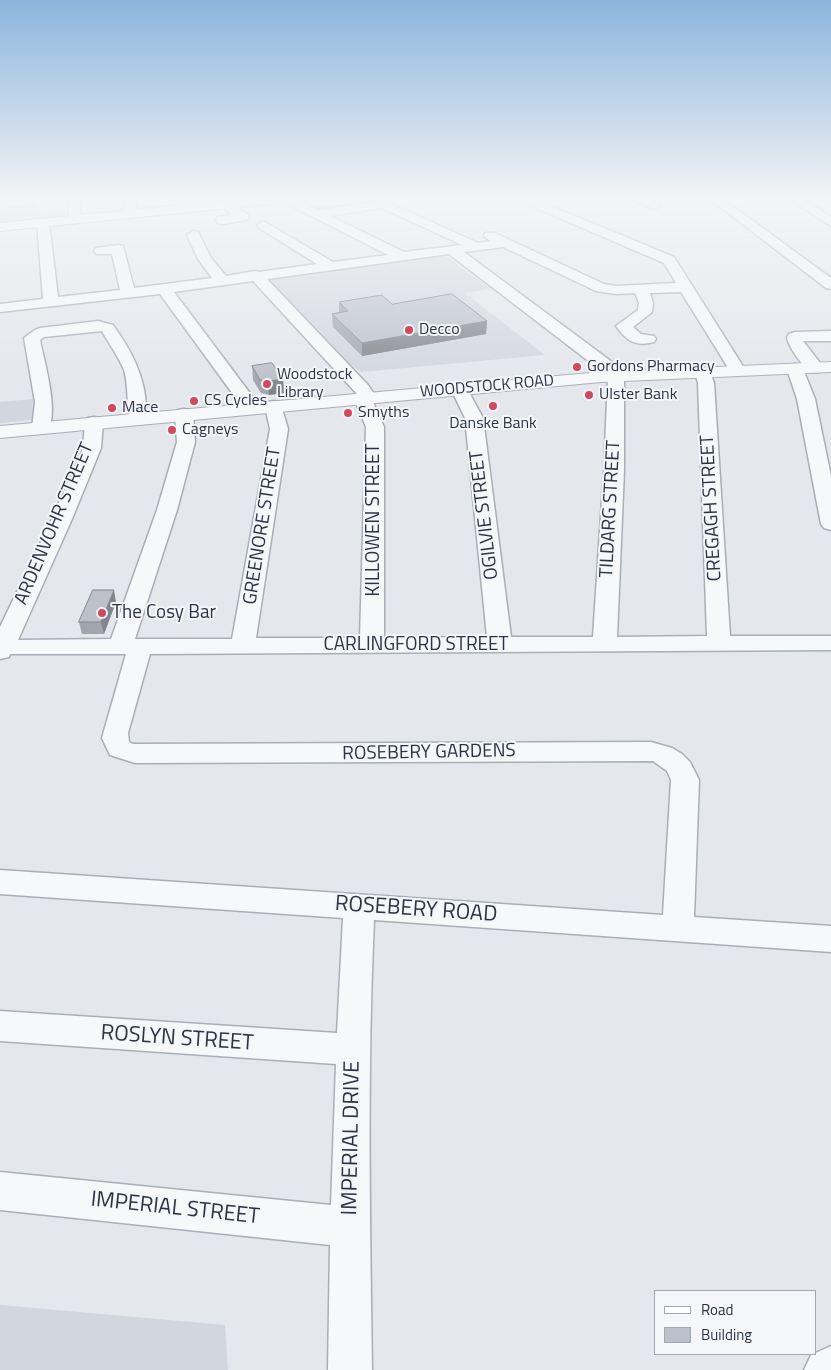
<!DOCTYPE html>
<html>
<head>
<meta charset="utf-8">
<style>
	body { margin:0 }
	#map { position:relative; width:831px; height:1370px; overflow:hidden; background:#e4e7ec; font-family:"Titillium Web",sans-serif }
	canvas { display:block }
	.legend { position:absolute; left:654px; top:1290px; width:162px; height:65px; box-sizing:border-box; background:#f4f6f9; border:1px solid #a4a8b1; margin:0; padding:6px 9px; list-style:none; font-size:15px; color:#2b3445 }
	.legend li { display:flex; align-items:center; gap:10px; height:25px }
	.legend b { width:25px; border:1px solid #a4a8b1 }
</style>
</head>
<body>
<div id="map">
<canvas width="831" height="1370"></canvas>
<ul class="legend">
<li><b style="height:6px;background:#fff"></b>Road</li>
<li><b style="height:14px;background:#bbc0ca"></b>Building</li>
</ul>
</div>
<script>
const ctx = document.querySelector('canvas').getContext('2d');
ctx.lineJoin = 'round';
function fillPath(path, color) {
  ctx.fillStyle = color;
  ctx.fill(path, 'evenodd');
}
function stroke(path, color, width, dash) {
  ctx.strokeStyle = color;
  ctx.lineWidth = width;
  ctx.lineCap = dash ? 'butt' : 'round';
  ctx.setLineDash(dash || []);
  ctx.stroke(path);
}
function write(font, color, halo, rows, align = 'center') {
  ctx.font = font + ' "Titillium Web",sans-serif';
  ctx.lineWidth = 4;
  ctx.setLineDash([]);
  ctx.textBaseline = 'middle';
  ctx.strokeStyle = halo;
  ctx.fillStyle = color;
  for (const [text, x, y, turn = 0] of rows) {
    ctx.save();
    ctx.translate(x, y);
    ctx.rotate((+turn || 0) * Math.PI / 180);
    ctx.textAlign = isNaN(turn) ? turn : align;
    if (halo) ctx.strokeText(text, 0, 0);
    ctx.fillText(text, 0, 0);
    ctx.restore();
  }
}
const built = new Path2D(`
	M37,203L35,211L63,209L66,216L0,223V207Z
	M446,256L491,289L465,293L545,355L362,372L347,362L317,329L303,318L268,277Z
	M33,399L32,420L0,423V402Z
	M0,1305L225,1325L228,1370H0Z`);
const minor = new Path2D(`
	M0,196H17L15,198L0,202Z
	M70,196H82L79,206L82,219L80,222L76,223L70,219L67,206Z
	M126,196H138L135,214L129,218L123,214Z
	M183,196H195L196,208L194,211H186Z
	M285,196H294L318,210L383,200L478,243L490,241L484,236L485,233H495L604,284L616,286L676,283L664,263L513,198L511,196H527L674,257L746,371L744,374H732L681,292L650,293L653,303L652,312L633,327L641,334L654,336L656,339L654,342C635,347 627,341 616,326L638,310L639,303L635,293L616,294L596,291L503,247L464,252L604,356L618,367L624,376V470L617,637L707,636L698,383L695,373L697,369H709L714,383L730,636H831V650L150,654L128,733L129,742L133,744L651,742L672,748L682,754L690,762L699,780L694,917L831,926V952L374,920C367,1070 370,1220 372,1370H328L330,1245L0,1210V1172L331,1205L336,1064L0,1041V1011L337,1033L343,918L0,894V870L663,915L671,780L667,771L653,761L135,763L110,755L102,738L126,654H10L9,657L0,659V627L52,519L83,448L85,422L88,418L94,417L100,418L103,422L101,448L72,519L18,640L111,639L157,510L177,442L175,414L178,410L184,409L190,410L193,414L195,442L177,510L135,639H232L270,429L265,406L268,402L274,401L280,402L288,429L256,638H360L366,427L354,398L357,394L253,281L174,292L261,408L258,412L252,413L246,412L160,294L0,312V304L43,299L37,223L43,219L49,223L58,297L120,290L112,254H96L94,251L96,248L118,245L123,246L134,288L212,278L198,259L187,235L193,231L198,232L211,258L226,276L255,271L259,272L317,264L259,228L257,225L263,221L333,262L388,255L293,207L283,198ZM382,208L462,245L404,252L330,216ZM449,254L608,376L604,470L593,637H511L483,418L465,385H453L451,389L465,418L487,637L384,638V427L373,402L377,398L368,385L267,279Z
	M626,196C638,196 652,196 661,205L655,209L628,198Z
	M706,196H719L831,278V289L826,288Z
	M785,196H799L831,217V226Z
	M225,200L247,214L249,217L247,220L222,224L218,223L216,220L218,217L232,215L219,204Z
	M98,321L113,325C131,350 145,376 146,407C147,413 148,417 144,422L138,423L132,422C126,413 129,384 124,370C119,357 109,344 102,331L44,337L40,340C44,361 60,414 47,432L41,433L35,432L32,428L35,402L24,338L35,330L40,328Z
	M831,331V341H803L824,368L822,371C818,372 813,374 810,371C802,366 788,346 787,337L789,334L795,332Z
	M795,364L801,366L803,369L815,399L831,476V530L824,528L821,524L797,399L787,369L789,366Z
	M831,1346V1370H804L811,1355Z`);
const tertiary = new Path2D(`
	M831,362V372L601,382L0,438V426L601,372Z`);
const primary = new Path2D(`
	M271,196H315L309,200L0,231V223Z`);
const wall = new Path2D(`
	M339,302L487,321L486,334L362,356L333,327L332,314L339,312Z
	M252,366L283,379L284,393L269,395L261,393L253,380Z
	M116,602L104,634H82L79,622Z`);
const shadedWall = new Path2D(`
	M487,321L486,334L362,356V343Z
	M283,379L284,393L269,395L268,381Z
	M114,590L116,602L104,634L101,622Z`);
const building = new Path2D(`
	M452,294L487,321L362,343L332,314L348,311L339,302L382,295L392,304Z
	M272,363L283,379L268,381L260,380L252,366Z
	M93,590H114L101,622H79Z`);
const markers = [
	[409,330,5,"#d1495b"],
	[577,367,5,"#d1495b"],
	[267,384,5,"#d1495b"],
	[589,395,5,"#d1495b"],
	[194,401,5,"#d1495b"],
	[493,406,5,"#d1495b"],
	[112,408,5,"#d1495b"],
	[348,413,5,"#d1495b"],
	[172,430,5,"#d1495b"],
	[102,613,5,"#d1495b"]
];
const farPoinames = [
	["Decco",419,330],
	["Gordons Pharmacy",587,367],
	["Woodstock",277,375],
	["Library",277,393],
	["Ulster Bank",599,395],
	["CS Cycles",204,401],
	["Mace",122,408],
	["Smyths",358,413],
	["Danske Bank",493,424,"center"],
	["Cagneys",182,430]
];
const farStreetnames = [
	["WOODSTOCK ROAD",487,387,-5]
];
const streetNames = [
	["CREGAGH STREET",712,508,-93],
	["TILDARG STREET",611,509,-87],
	["OGILVIE STREET",485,515,-97],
	["KILLOWEN STREET",374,520,-90],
	["ARDENVOHR STREET",55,524,-67],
	["GREENORE STREET",263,526,-81],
	["CARLINGFORD STREET",416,645],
	["ROSEBERY GARDENS",429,753,-1]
];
const poiNames = [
	["The Cosy Bar",112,613]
];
const nearStreetnames = [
	["ROSEBERY ROAD",416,910,4],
	["ROSLYN STREET",177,1039,4],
	["IMPERIAL DRIVE",352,1138,-89],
	["IMPERIAL STREET",175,1209,6]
];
fillPath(built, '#d2d6de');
stroke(minor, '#a9aeb7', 3);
stroke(tertiary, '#a9aeb7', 2);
stroke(primary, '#a3abb8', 2);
fillPath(minor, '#f7f8fa');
fillPath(tertiary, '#f7f8fa');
fillPath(primary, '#fff');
fillPath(wall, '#a1a5ae');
fillPath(shadedWall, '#83868d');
fillPath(building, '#bbc0ca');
stroke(building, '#83868d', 1);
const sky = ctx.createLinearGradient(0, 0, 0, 388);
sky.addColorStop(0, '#8bb4dd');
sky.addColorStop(0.51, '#f3f4f6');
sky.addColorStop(1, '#f3f4f600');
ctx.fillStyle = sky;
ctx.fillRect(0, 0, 831, 388);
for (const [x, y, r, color] of markers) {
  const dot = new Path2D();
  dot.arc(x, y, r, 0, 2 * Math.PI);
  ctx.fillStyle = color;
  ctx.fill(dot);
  stroke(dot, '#f4f6f9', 2);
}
write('16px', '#2b3445', '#f4f6f9', farPoinames, 'left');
write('16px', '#2b3445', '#f4f6f9', farStreetnames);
write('19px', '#2b3445', '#f4f6f9', streetNames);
write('19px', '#2b3445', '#f4f6f9', poiNames, 'left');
write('22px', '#2b3445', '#f4f6f9', nearStreetnames);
</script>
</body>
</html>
